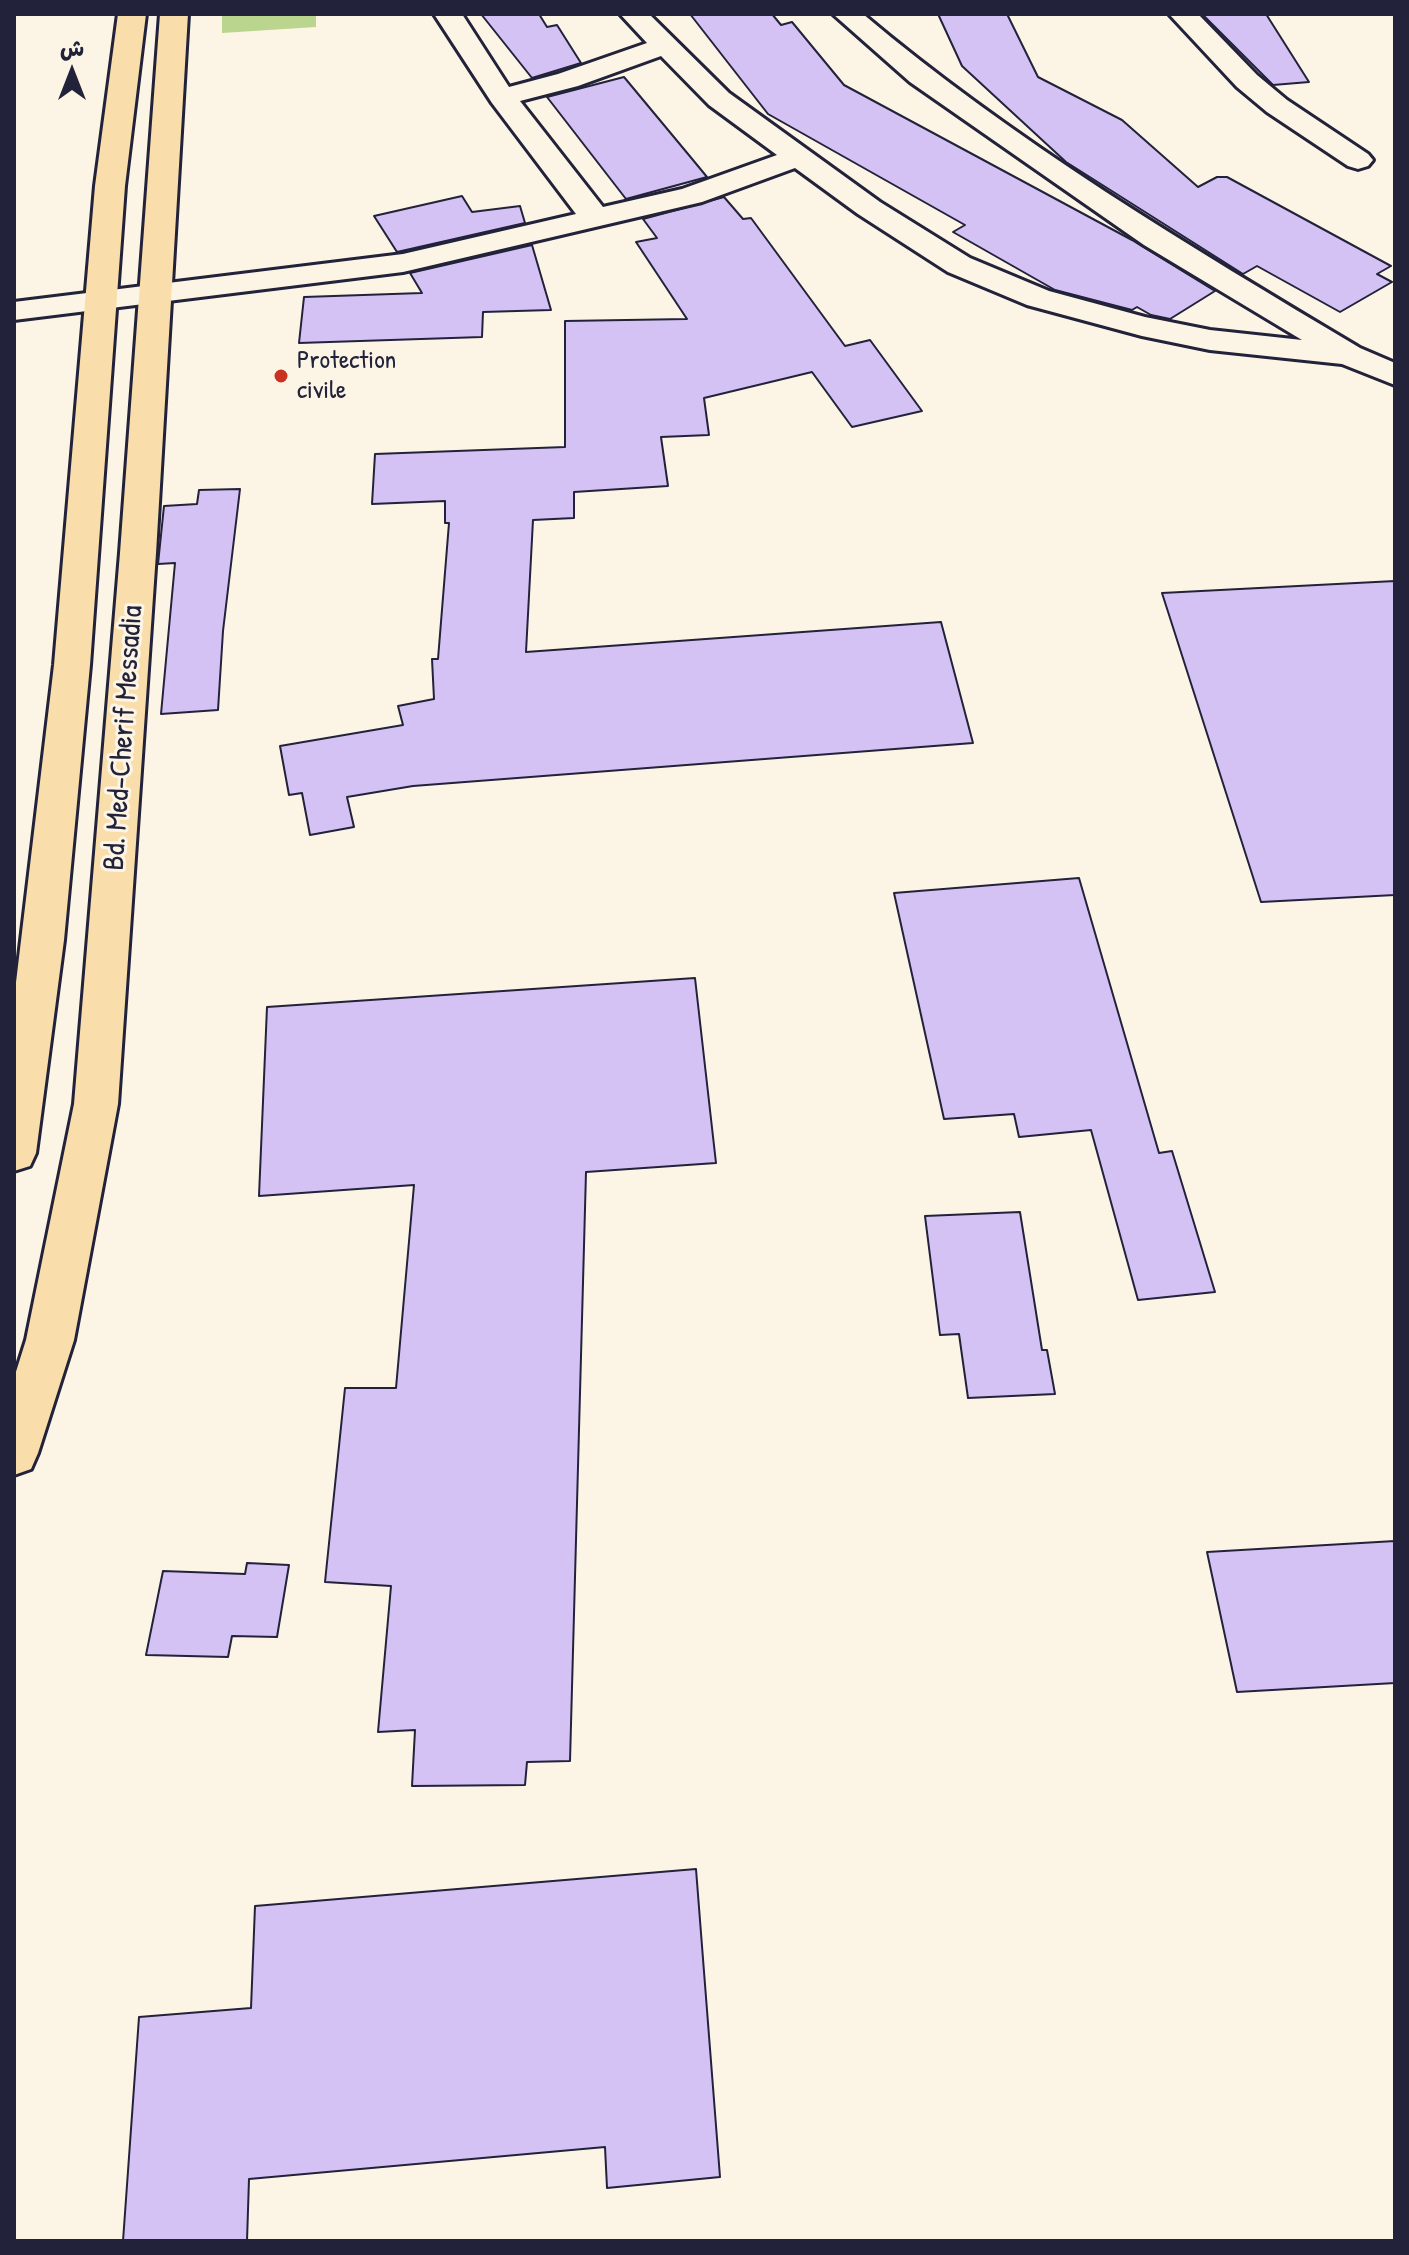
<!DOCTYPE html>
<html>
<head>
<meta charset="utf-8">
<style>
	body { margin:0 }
	#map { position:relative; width:1409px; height:2255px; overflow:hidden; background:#fcf5e5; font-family:"Patrick Hand","Playpen Sans Arabic",sans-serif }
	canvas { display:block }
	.frame { position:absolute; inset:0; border:16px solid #22223b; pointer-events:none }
	.north { position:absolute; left:32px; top:32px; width:80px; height:80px; -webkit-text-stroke:6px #fcf5e5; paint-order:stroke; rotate:0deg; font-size:22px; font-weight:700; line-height:32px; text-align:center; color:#22223b }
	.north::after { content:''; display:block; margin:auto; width:28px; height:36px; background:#22223b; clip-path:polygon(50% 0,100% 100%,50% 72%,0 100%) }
</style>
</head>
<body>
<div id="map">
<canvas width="1409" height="2255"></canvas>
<div class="frame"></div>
<div class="north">ش</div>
</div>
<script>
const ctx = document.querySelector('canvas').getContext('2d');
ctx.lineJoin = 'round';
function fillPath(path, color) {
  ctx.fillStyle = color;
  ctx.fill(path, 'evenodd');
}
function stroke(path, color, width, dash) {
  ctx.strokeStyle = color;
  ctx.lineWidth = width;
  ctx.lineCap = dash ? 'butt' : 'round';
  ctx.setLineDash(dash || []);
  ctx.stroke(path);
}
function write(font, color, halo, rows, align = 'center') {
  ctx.font = font + ' "Patrick Hand",sans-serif';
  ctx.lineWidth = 6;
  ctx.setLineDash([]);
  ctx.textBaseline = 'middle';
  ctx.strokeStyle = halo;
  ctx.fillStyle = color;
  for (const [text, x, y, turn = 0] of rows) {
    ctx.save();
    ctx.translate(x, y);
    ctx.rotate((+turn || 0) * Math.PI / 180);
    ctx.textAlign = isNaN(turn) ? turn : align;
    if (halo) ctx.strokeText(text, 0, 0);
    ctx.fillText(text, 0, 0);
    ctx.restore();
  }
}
const green = new Path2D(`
	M222,14H316V27L222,33Z`);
const building = new Path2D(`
	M481,14H539L547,27L557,25L581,63L532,78Z
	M690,14H772L781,25L792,22L844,85L1132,240L1215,291L1170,319L1151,315L1137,307L1132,310L1055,290L953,232L965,225L768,114Z
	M938,14H1007L1038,77L1122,120L1198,187L1217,177H1227L1391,266L1377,274L1392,282L1340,312L1257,266L1243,274L1066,162L962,66Z
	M1202,14H1266L1309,82L1273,85Z
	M624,77L693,160L707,177L626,199L547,97Z
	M462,196L472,212L520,206L525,223L397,252L374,216Z
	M724,197L743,219L751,218L845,346L870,340L922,411L852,427L812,372L704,398L709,435L661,437L668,486L574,492V518L533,520L526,652L941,622L973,743L413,786L347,797L354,827L310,835L302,793L289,795L280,746L403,725L398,706L434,699L432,659H438L449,523H445V501L372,504L375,454L565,447V321L687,319L636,242L657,238L643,219Z
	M532,245L551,310L483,312L482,337L299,343L304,297L422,293L410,273Z
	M240,489L223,631L218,710L161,714L175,563L158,564L164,506L197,504L199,490Z
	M1395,581V895L1261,902L1162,593Z
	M1079,878L1159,1153L1172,1151L1215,1292L1138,1300L1091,1130L1019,1137L1014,1114L944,1119L894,893Z
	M695,978L716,1163L586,1172L570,1761L527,1762L525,1785L412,1786L415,1730L378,1732L391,1586L325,1582L345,1388H396L414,1185L259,1196L267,1007Z
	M1020,1212L1042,1350H1047L1055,1394L968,1398L959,1334L940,1335L925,1216Z
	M1395,1541V1683L1237,1692L1207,1552Z
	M247,1563L289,1565L277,1637L232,1636L228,1657L146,1655L163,1571L245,1574Z
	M696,1869L720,2177L607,2188L605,2147L249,2179L247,2241H123L139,2017L251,2008L255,1906Z`);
const street = new Path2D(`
	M434,14H462L509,87L558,74L647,43L620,14H649L729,93L880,202L970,258L1049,291L1145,317L1210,330L1302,340L1144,245L910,82L833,14H863C1016,143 1189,246 1360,348L1395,363V385L1342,364L1210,350L1142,336L1027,305L948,272L858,214L795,168L702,202L403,272L14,320V302L403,254L576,214L492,103ZM661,56L709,105L777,155L682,189L603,207L520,101L578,86Z
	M1169,14H1198L1257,75L1287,100L1368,154L1373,160L1368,166L1358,169L1348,166L1267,112L1237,87Z`);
const highway = new Path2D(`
	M118,14H146L125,186L90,665L64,940L36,1153L30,1166L14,1171V999L54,665L95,186Z
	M160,14H188L156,553L118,1104L74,1340L38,1453L31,1469L14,1475V1378L26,1340L74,1104L120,553Z`);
const markers = [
	[281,376,8,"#c8321e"]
];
const farPoinames = [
	["Protection",297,361],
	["civile",297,391]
];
const streetNames = [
	["Bd. Med-Cherif Messadia",124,738,-86]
];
fillPath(green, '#bad58d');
fillPath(building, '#d5c2f4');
stroke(building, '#22223b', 2);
stroke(street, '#22223b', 6);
stroke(highway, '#22223b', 6);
fillPath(street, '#fcf5e5');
fillPath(highway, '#f9deab');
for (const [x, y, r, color] of markers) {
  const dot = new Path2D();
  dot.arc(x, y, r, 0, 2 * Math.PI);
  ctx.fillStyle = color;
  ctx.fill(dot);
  stroke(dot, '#fcf5e5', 3);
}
write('26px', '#22223b', '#fcf5e5', farPoinames, 'left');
write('30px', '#22223b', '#fcf5e5', streetNames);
</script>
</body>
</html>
